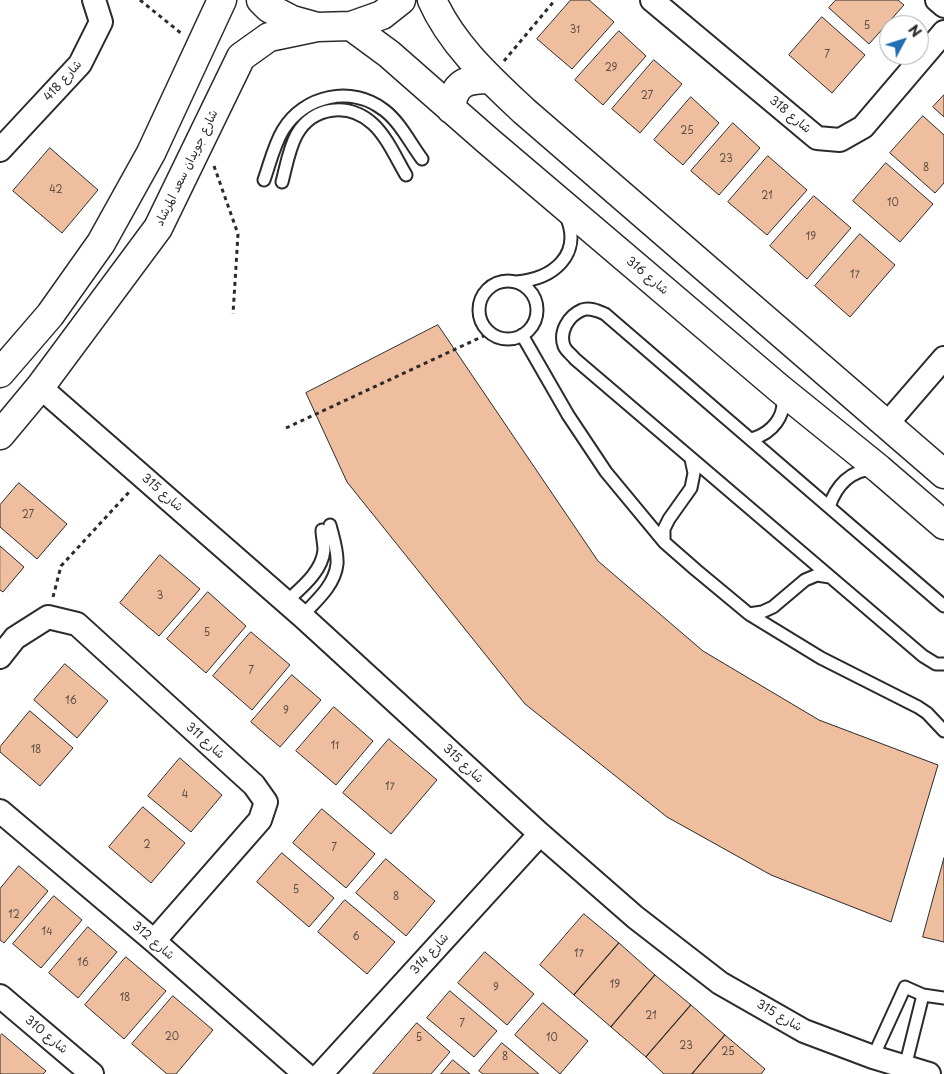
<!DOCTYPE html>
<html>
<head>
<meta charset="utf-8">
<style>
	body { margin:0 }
	#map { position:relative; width:944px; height:1074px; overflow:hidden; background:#fff; font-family:"Playpen Sans",sans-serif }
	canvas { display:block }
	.north { position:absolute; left:879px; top:15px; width:50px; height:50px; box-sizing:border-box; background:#fff; border:1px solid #aaa; border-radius:50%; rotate:50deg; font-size:14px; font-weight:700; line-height:20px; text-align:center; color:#2b2b2b }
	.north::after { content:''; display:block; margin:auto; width:18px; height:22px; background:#1f6fb2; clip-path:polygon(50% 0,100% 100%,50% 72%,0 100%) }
</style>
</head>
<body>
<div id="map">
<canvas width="944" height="1074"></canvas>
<div class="north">N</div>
</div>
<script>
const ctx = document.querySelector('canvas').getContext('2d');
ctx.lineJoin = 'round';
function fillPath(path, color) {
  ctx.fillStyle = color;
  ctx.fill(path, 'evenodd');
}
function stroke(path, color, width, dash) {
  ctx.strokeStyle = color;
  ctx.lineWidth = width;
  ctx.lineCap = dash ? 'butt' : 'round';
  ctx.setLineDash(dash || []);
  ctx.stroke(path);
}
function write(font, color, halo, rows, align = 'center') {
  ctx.font = font + ' "Playpen Sans","Playpen Sans Arabic",sans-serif';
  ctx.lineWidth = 4;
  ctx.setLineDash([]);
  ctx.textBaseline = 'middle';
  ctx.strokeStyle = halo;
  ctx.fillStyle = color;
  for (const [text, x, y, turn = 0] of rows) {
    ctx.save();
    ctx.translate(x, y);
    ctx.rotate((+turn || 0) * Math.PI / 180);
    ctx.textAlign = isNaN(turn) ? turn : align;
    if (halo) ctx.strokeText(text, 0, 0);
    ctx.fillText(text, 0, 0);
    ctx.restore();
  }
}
const building = new Path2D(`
	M571,0H589L614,22L572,69L537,39Z
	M836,0H898L904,5L869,44L829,8Z
	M822,17L865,55L832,93L789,55Z
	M619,31L646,56L603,105L575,80Z
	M654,60L682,84L640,133L612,109Z
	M944,95V117L933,107Z
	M691,97L719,123L683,165L654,140Z
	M923,116L944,135V183L935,193L890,153Z
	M733,123L760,148L719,195L691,171Z
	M50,148L98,190L62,233L13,191Z
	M768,156L807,190L767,235L728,202Z
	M886,163L933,204L900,242L853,201Z
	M814,196L851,228L807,279L770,246Z
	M860,234L895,265L850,317L815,286Z
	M438,325L598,561L703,651L819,720L938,765L891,922L771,875L667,817L525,704L347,482L306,393Z
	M19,483L67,524L37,559L0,527V505Z
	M0,546L24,567L3,592L0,590Z
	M160,555L200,589L159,636L120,603Z
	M208,592L246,626L206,673L167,639Z
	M251,632L290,665L252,710L213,676Z
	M65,664L108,701L77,738L34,700Z
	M292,675L321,700L280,747L251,722Z
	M334,707L373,741L336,785L296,751Z
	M30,711L73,748L40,786L0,752V747Z
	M389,739L437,780L391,834L343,793Z
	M180,758L222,795L191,832L148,796Z
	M143,807L185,843L151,883L109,847Z
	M322,809L375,854L346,888L293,843Z
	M282,853L334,898L309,927L257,882Z
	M944,858V942L923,937Z
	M386,859L435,901L406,936L356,893Z
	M19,866L48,891L4,943L0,940V889Z
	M54,896L82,920L41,968L13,944Z
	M345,900L395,942L367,974L318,932Z
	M584,914L619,943L574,995L540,965Z
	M88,927L117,952L78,998L49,973Z
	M619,943L655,975L611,1027L574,995Z
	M485,952L534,994L507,1025L458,983Z
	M126,957L166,991L124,1039L85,1005Z
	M655,975L691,1005L646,1057L611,1027Z
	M450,991L497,1031L474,1057L427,1018Z
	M173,996L213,1030L176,1074H167L132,1044Z
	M543,1003L588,1041L560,1074L515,1035Z
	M691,1005L725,1035L692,1074H664L646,1057Z
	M417,1023L450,1052L431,1074H373Z
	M2,1034L46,1071L43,1074H0V1036Z
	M725,1035L765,1069L761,1074H692Z
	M502,1043L539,1074H483L479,1071Z
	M453,1060L470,1074H441Z`);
const path = new Path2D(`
	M140,0L182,34
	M504,61L555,0
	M214,166L238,234L233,314
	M286,428L490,333
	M53,597L61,566L130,491`);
const service = new Path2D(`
	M264,180C270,163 274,145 283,130C304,95 352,85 384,110C400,122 410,143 422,159
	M282,182C286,167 289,148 297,134C313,106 349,102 373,124C387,137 396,158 406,175
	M479 310a29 29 0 1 1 58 0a29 29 0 1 1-58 0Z
	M516,282C553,279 583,255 566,216
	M522,335L568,415L606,472L664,542L696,570L749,614L821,658L918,707L927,713L944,731
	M752,439C772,433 787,416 782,394
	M829,507C836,486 850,470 874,469
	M664,542V529L669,519L691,488L694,473L691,459
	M286,602C301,588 322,572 324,550C324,544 322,536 322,530
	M944,606L605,314C598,311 590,307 582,310C568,316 559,332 564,346C566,351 572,355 575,359L923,656L936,664H944
	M749,614L762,612L773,607L805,580L817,575L830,577
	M302,616C316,601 335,585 337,564C338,551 333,537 330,525
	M873,1057L905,987L923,995L944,998
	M905,1067L923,995`);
const minor = new Path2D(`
	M652,0L817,138L840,140L863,127L944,32
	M937,0L944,6
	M0,150L80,64L101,22L94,0
	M40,387L302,616L540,834L635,917L720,983L804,1031L873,1057L929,1074
	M886,425L944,358
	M0,657L15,638L48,617L77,624L254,785L266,802L260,820L154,941
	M0,811L154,941L305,1074
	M0,996L92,1074
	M321,1074L540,834`);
const tertiary = new Path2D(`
	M261,0L269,8L292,20L317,27L351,26L382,15L401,0
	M432,0C452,45 489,78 524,111L944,474
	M351,26L389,54L487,140L780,389L879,469L944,525
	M451,109C454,83 465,79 490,79
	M0,373L50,315L101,243L151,153L222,0
	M0,435L40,387L158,228L241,57L269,37L317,27`);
const numberNames = [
	["5",867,26],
	["31",575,30],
	["7",827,55],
	["29",611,68],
	["27",647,96],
	["25",687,131],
	["23",726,159],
	["8",926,168],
	["42",56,190],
	["21",767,196],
	["10",893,203],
	["19",811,237],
	["17",855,275],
	["27",28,515],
	["3",160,596],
	["5",207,633],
	["7",251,671],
	["16",71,701],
	["9",286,711],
	["11",335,746],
	["18",36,750],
	["17",390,787],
	["4",185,795],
	["2",147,845],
	["7",334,848],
	["5",296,890],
	["8",396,897],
	["12",14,915],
	["14",47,932],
	["6",356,937],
	["17",579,954],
	["16",83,963],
	["19",615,985],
	["9",496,988],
	["18",125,998],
	["21",651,1016],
	["7",462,1024],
	["20",172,1037],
	["5",419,1038],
	["10",552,1038],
	["23",686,1046],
	["25",728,1052],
	["8",505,1057]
];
const streetNames = [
	["شارع 418",63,81,-48],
	["شارع 318",790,115,40],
	["شارع جويدان سعد المرشاد",187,168,-64],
	["شارع 316",647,276,40],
	["شارع 315",162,493,41],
	["شارع 311",205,741,42],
	["شارع 315",463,764,43],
	["شارع 312",153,941,41],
	["شارع 314",430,954,-48],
	["شارع 315",779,1016,30],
	["شارع 310",46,1035,40]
];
fillPath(building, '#efbe9f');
stroke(building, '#2b2b2b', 1);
stroke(service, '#2b2b2b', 15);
stroke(minor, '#2b2b2b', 26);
stroke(tertiary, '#2b2b2b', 31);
stroke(path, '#2b2b2b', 3, [4, 4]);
stroke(service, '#fff', 11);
stroke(minor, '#fff', 22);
stroke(tertiary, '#fff', 28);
write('10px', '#5c5048', null, numberNames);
write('12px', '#2b2b2b', '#fff', streetNames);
</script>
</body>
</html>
